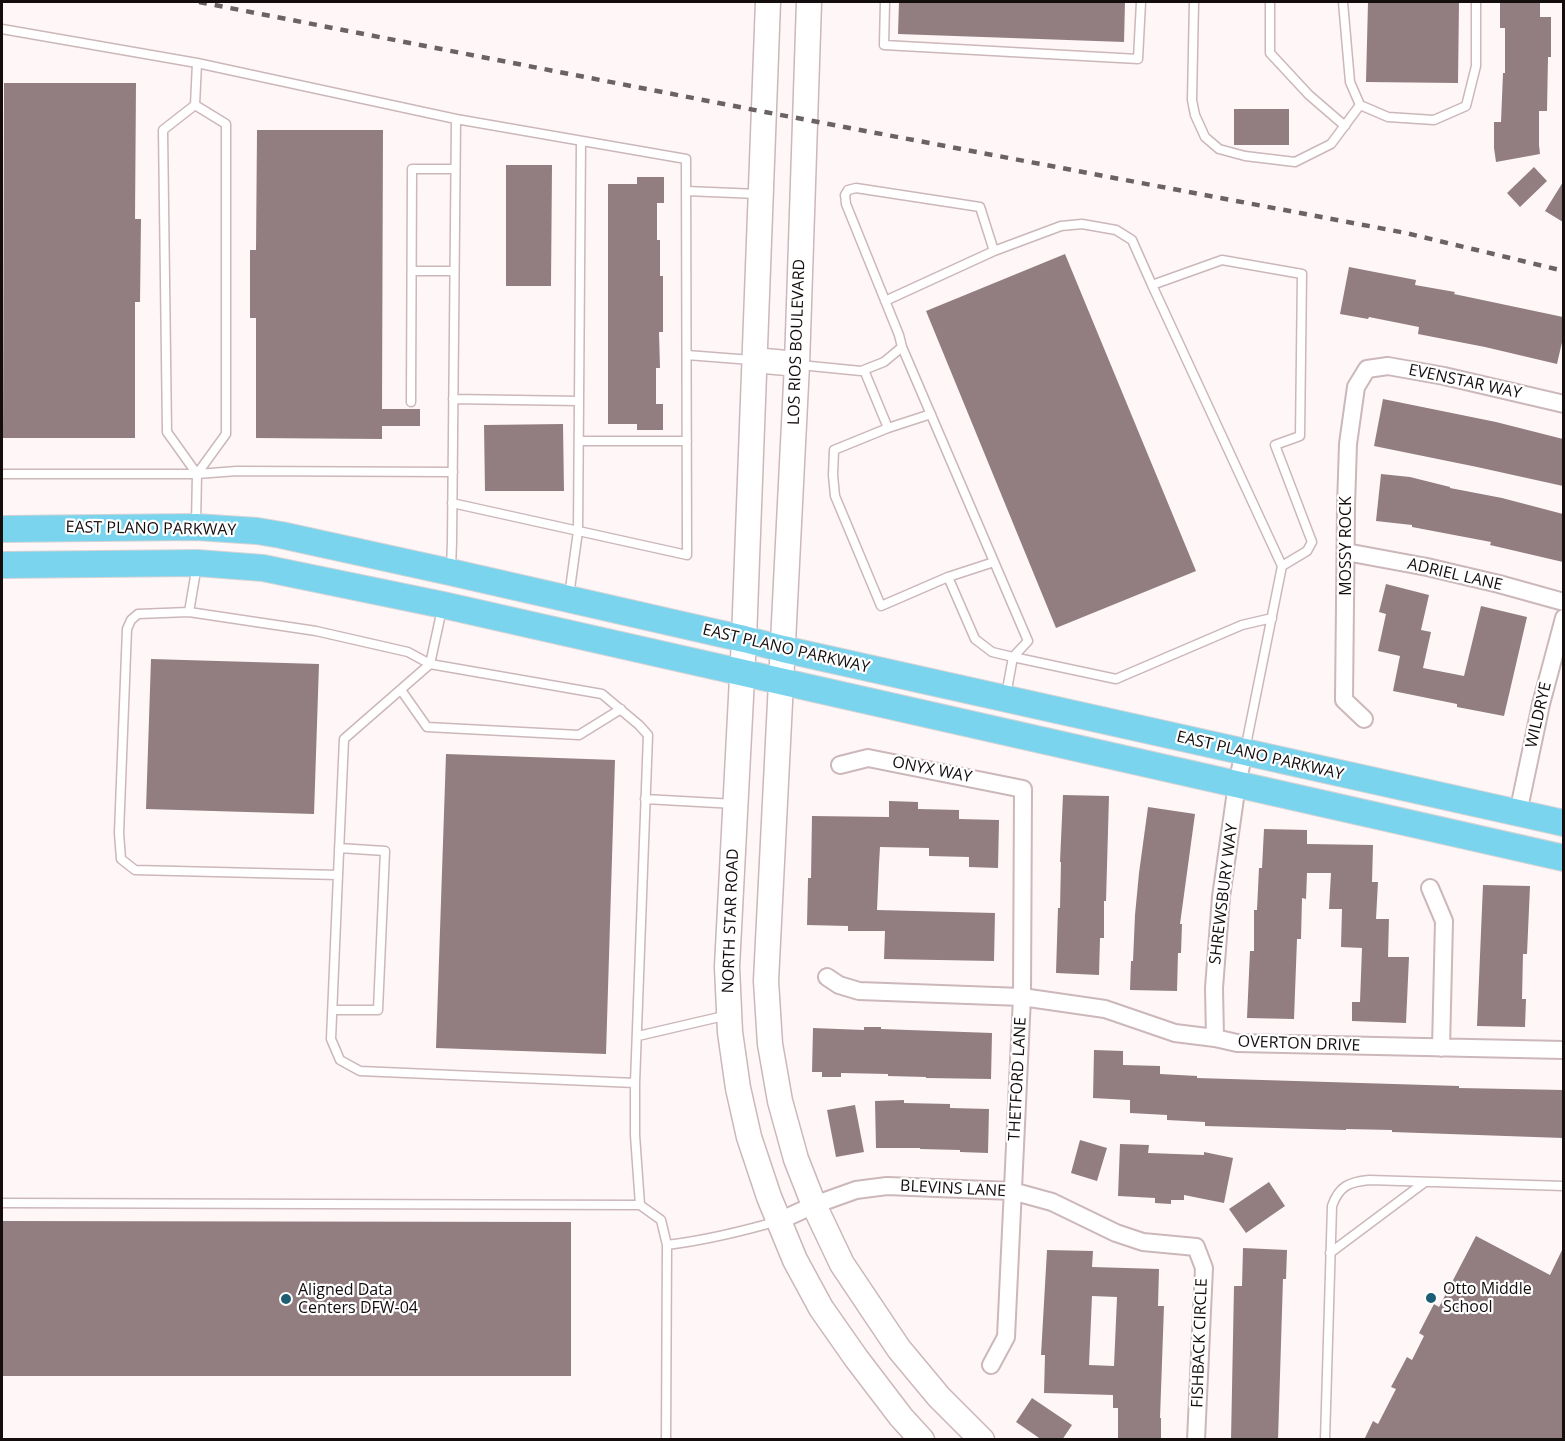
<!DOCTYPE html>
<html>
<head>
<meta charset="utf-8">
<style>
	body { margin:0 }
	#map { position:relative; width:1565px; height:1441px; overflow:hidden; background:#fff6f7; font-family:"Open Sans",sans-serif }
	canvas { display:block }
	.frame { position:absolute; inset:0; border:3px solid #140d0e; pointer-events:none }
</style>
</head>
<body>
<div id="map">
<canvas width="1565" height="1441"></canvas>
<div class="frame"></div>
</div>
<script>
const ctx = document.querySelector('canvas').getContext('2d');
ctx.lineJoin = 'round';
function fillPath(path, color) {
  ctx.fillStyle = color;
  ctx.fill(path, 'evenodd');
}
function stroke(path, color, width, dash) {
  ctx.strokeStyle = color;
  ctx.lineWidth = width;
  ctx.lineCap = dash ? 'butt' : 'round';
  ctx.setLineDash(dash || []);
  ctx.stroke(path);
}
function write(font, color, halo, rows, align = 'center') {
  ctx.font = font + ' "Open Sans",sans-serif';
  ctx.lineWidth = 4.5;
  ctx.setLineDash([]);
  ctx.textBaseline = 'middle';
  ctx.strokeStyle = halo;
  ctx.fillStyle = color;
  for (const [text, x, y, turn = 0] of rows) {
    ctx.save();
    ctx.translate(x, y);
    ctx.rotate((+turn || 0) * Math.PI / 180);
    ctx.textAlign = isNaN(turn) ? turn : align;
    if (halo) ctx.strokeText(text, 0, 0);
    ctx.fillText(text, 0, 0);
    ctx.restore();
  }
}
const building = new Path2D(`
	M899,2H1125L1124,42L898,34Z
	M1368,2H1459L1458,83L1366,82Z
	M1500,2H1540V17H1551V57H1548L1547,111H1539V145L1540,154L1496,162L1494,148V122H1501L1503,73H1505V28H1500Z
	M4,83H136L135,219H141L140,302H135V438H3Z
	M1234,109H1289V145H1234Z
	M257,130H383L382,409H420V426H382V439L256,438V318H250V250H256Z
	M506,165H552L551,286H506Z
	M1534,167L1547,181L1520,207L1507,193Z
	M637,177H664V203H657V240H660V276H663V332H659L660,368H656V404H663V430H637V424H608V184H637Z
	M1563,182V222L1545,211Z
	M1065,254L1196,571L1056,628L926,311Z
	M1349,267L1416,280L1415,285L1455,292L1454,294L1563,317V338L1557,364L1485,347L1418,334L1419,327L1369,317L1368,319L1340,314Z
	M1383,399L1496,422L1563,439V486L1477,467L1374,446Z
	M563,424L564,491H485L484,425Z
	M1381,474L1410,477L1450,487V488L1502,498L1563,514V562L1490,545L1491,542L1412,527V525L1376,521Z
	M1386,584L1429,595L1421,630L1431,632L1423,668L1464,676L1481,606L1527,617L1504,716L1457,707V704L1393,691L1400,656L1378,651L1386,614L1379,612Z
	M151,659L319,664L314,814L146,809Z
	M446,754L615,760L606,1054L436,1048Z
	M1063,795L1109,796L1106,901H1104V938H1100L1099,975L1056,973L1058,908H1060L1061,862H1060Z
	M889,801L918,802V809L959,810V819L999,820L998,868L969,867V857L929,856V848L880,847L879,864L877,910L995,913L994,961L884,959L885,931H848V926L807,925L808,878H811L812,816L889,817Z
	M1148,807L1195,814L1180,924H1182L1181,953H1178L1177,991L1130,990L1131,961H1133L1135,915L1139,873Z
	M1264,829L1307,830V844L1373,845L1372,882H1378L1376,919H1389L1388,957H1409L1406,1023L1352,1021V1002H1360L1362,948L1341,947L1342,909H1329L1331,873H1307L1306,899L1302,898L1301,939H1297L1294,1019L1247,1018L1250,951H1254V910H1257L1259,868H1262Z
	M1483,885L1530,886L1527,954H1523L1522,999H1526L1525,1027L1477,1026Z
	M864,1027H881V1029L992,1033L991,1079L926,1078V1077L888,1076V1074L841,1073V1077H822V1072H812L813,1028L864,1030Z
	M1094,1050L1123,1051V1065L1160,1066V1074L1197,1076V1078L1459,1086V1088L1563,1090V1138L1392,1132V1130L1346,1129V1130L1205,1126V1122L1167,1120V1115L1130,1113V1100L1093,1098Z
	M904,1100V1103L950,1104V1108L989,1109L988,1153L960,1152V1150L920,1149V1148H876L875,1101Z
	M855,1105L864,1152L836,1157L827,1110Z
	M1080,1140L1107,1148L1097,1181L1071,1173Z
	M1120,1144L1149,1145L1148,1153L1204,1155V1152L1233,1158L1224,1203L1184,1195V1200H1171V1204L1155,1203V1198L1118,1196Z
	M1269,1182L1285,1206L1246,1233L1229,1209Z
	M2,1221L571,1222V1376H2Z
	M1476,1236L1550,1275L1563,1248V1440H1364L1373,1421L1378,1424L1396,1389L1391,1387L1407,1357L1412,1360L1424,1336L1419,1333L1434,1304L1439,1307Z
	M1243,1248L1287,1250L1286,1279H1283L1278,1440H1231L1234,1286H1242Z
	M1047,1250L1093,1251L1092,1267L1159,1269L1158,1306H1164L1160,1418H1161V1440H1118V1408H1113V1395L1044,1393L1045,1355H1041ZM1092,1296L1117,1297L1114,1366L1089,1365Z
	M1032,1398L1072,1425L1062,1440H1042L1016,1422Z`);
const lane = new Path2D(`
	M885,2L884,45L1138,59L1141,2
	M1194,2L1192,100L1195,115L1205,137L1219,149L1245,156L1295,162L1331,144L1360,105
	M1270,2V53L1309,95L1345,126
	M1343,2L1350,82L1360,105L1388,117L1434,120L1466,106L1476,66V2
	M2,29L197,63L456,119L452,542L451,568
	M195,105L163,130L167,432L197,474
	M686,191L758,194
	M412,271H454
	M1152,285L1282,566
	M885,301L994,251
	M687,355L751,360
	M800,365L861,371L884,362L902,347L899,335L846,204L845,195L848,190L856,188L980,207L994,251L1061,226L1082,224L1116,230L1132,240L1152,285L1222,260L1302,274L1300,436L1275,445L1312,542L1307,551L1282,566L1245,750
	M864,370L888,428L834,450L833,475L835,496L881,606L948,577L975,639L992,652L1013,657L1028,641L902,347
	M453,399L579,401
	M411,402L412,169H455
	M888,428L931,414
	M579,441H687
	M2,474H197L237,471L453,472
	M452,503L687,555L686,159L456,119
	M196,523L197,474L226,434V124L195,105L197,63
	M948,577L994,562
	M569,596L578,531L581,141
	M189,612L197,565
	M401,690L427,727L579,735L621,709
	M1006,695L1013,657L1116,679L1242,625L1272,618
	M645,799L735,804
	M338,875L135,870L121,859L119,833L127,629L131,620L138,614L189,612L316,631L408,652L430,664L602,694L639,725L648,735L635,1083L360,1071L340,1060L331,1039L338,875L344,739L430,664L442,609
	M333,1010H378L385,851L339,848
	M638,1036L728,1015
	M635,1083V1135L640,1205
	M2,1203L640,1205L661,1220L667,1245L666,1440
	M667,1245C707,1240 740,1232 778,1221
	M1330,1253L1425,1182
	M1325,1440L1332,1206C1339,1186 1349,1182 1369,1180L1564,1186`);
const street = new Path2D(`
	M1346,552L1427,567L1499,584L1564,602
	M1364,719L1344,700L1346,506L1348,444L1356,387L1367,369L1388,366L1444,376L1564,404
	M840,765L868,758L1023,789L1022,997L1006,1337L991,1365
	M1518,813L1541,704L1564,618
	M1430,888L1444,921L1441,1048
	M827,977L839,985L859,991L1022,997L1105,1009L1175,1033L1215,1038L1237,1043L1564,1050
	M1215,1038L1214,988L1221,897L1237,784L1244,752
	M779,1221L814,1205L856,1190L887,1186L1012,1191L1052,1202L1116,1233L1143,1242L1196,1247L1204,1268L1196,1440`);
const secondary = new Path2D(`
	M768,2L744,639L727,967L730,1032L738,1088L749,1137L769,1197L795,1260L821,1308L856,1358L901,1417L922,1440
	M809,2L797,364L766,981L770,1044L780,1101L796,1159L814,1205L842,1264L899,1349L939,1397L982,1440
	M754,360L797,364`);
const primary = new Path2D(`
	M2,529L196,527L257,531L281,535L450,572L744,639L783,649L1564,823
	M2,565L197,563L263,568L443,605L1564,858`);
const rail = new Path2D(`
	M199,2L765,112L1406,233L1564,271`);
const markers = [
	[1431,1298,6,"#1e5e74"],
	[286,1299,6,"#1e5e74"]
];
const streetNames = [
	["LOS RIOS BOULEVARD",797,342,-88],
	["EVENSTAR WAY",1465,382,12],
	["EAST PLANO PARKWAY",151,529,1],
	["MOSSY ROCK",1346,546,-90],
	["ADRIEL LANE",1455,575,13],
	["EAST PLANO PARKWAY",786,649,13],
	["WILDRYE",1539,715,-77],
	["EAST PLANO PARKWAY",1260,756,13],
	["ONYX WAY",932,770,11],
	["SHREWSBURY WAY",1224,894,-83],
	["NORTH STAR ROAD",731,921,-88],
	["OVERTON DRIVE",1299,1044,2],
	["THETFORD LANE",1018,1079,-87],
	["BLEVINS LANE",953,1189,3],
	["FISHBACK CIRCLE",1200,1343,-88]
];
const poiNames = [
	["Otto Middle",1443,1289],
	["School",1443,1307],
	["Aligned Data",298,1290],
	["Centers DFW-04",298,1308]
];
fillPath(building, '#927e80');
stroke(lane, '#ccb7ba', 11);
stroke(street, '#ccb7ba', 20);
stroke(secondary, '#ccb7ba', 27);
stroke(primary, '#d5d3d4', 28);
stroke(lane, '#fff', 8);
stroke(street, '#fff', 16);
stroke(secondary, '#fff', 24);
stroke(primary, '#7ad4ee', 26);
stroke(rail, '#6a6263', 4.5, [8, 8]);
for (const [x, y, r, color] of markers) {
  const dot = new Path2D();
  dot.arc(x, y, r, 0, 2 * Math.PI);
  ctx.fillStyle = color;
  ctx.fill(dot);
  stroke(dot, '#fff', 2);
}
write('16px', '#140d0e', '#fff', streetNames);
write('16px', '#140d0e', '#fff', poiNames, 'left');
</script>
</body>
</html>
